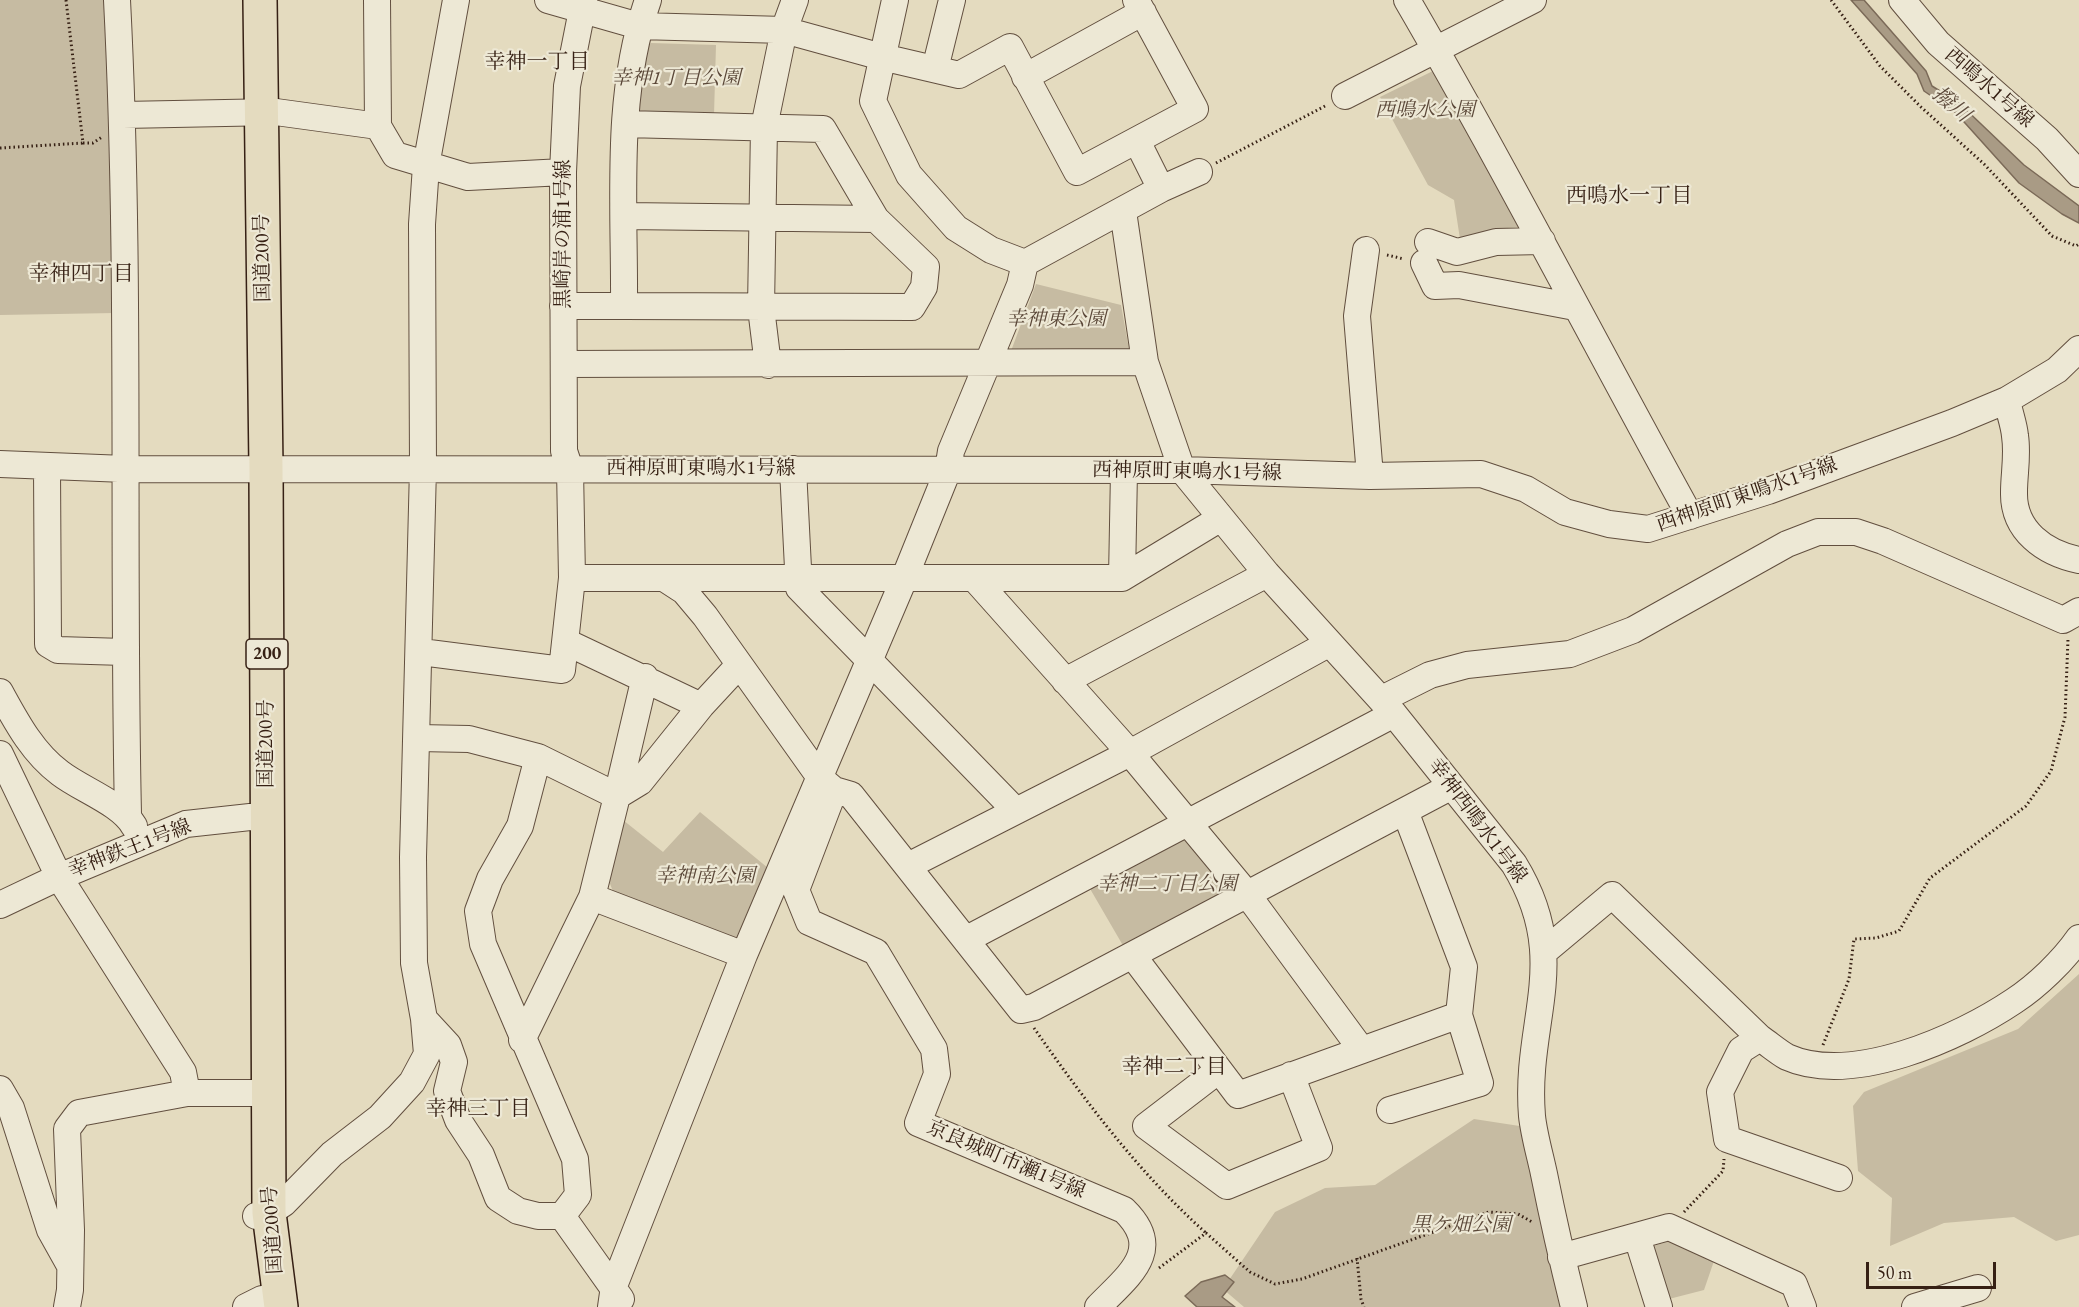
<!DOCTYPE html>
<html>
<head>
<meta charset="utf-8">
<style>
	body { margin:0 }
	#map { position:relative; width:2079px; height:1307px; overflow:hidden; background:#e4dbbf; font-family:"EB Garamond",serif }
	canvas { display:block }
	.scale { position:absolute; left:1866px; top:1262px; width:130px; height:27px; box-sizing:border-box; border:3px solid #362014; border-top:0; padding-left:8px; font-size:18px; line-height:21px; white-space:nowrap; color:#362014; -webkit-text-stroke:4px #ede8d5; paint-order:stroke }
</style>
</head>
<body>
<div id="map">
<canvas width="2079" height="1307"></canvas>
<div class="scale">50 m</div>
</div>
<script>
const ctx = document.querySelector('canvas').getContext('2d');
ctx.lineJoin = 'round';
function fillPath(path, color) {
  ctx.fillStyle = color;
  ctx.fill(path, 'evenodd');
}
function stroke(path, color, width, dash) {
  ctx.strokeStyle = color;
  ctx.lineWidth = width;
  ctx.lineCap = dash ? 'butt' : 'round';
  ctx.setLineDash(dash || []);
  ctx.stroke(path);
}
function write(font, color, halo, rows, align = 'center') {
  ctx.font = font + ' "EB Garamond","Noto Serif JP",serif';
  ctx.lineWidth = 4.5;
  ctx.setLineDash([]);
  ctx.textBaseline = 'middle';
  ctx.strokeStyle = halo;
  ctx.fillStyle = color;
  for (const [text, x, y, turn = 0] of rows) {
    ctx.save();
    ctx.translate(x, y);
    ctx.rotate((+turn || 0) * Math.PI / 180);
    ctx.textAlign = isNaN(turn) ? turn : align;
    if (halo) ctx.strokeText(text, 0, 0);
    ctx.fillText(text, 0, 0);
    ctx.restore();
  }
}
const green = new Path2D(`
	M0,0H109L115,313L0,315Z
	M651,43L716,45L714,115L643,114L636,106L644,49Z
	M1439,68L1521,228L1511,234L1460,239L1454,200L1428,185L1380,97Z
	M1036,284L1121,305L1129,349L1011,351Z
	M700,812L768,868L737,940L614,894L607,876L623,820L663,852Z
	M1179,836L1189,839L1229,885V893L1125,949L1089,887Z
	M2079,974V1235L2056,1241L2014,1217L1944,1223L1890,1246L1892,1198L1858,1171L1853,1106L1864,1092L2018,1029Z
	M1474,1119L1526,1127L1563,1307H1244L1223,1289L1275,1212L1325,1188L1375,1185Z
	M1674,1240L1715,1258L1704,1290L1669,1299L1654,1246Z`);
const water = new Path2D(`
	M1851,0H1864L1926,71L1932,86L1959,103L2024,165L2079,206V223L2062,214L2019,183L1956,113L1924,91L1917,74Z
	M1225,1275L1234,1282L1222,1297L1235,1307H1197L1185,1296L1201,1282Z`);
const path = new Path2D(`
	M66,0L83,143H93L102,137
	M1831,0L1880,66L1921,107L1984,164L2052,236L2076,246L2079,244
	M0,148L83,143
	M1216,163L1327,105
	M1387,255L1404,259
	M1034,1028C1085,1101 1140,1174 1206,1233
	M1823,1045L1849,979L1854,939L1876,938L1899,931L1930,878L2026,806L2051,771L2065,717L2068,639
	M1684,1212L1723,1171L1724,1159
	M1357,1258L1361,1299L1364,1307
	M1159,1268L1206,1233L1250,1272L1275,1284L1302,1279L1489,1212L1518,1214L1532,1222`);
const minor = new Path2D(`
	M117,0C131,271 122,543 128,814
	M377,0L378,126L395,155L468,177L563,172
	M548,0L639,26L784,30L882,57L959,75L1010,47L1077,172L1195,109L1136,0
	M895,0L873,101L909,175L956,228L991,250L1025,263L1161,189L1199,172
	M1407,0C1506,170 1595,344 1690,516
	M1902,0L1938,43L2047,139L2079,174
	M935,69L952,0
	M1025,77L1143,12
	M1345,96L1533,0
	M123,115L276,112L378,126
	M625,124L823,129L876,219
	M1137,141L1161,189
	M1123,211L1145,362L1182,470L1267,574L1394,714L1514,864C1573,960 1524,1020 1532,1116C1534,1135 1540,1155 1544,1174C1553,1219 1563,1263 1574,1307
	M1428,242L1457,252L1496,242L1542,241
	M1366,250L1357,316L1370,476
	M1424,263L1435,286L1459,285L1575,307
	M563,306H624C625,205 614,97 648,0
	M624,306L912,307L924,287L926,267L876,219L625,216
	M565,364L1145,362
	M768,365L761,308L764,127L784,30L795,0
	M2007,400C2009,412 2014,424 2015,436C2018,455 2014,474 2014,492C2013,531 2045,553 2079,560
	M0,464L125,469L1182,470L1370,476L1481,474L1526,489L1565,512L1609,524L1648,529L1768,491L1952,423L2007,400L2057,370L2079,349
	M47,468L48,644L58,650L124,652
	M793,469L799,588L1015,810
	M572,578H1122L1221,518
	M664,578L684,591L705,616L821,779L834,790L851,795L1021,1010L1034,1007L1450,787
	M974,578L1130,753L1247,894L1361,1049
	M1122,578L1124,471
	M566,642L701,706
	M421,652L562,670L572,578L570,469L564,451L563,172L567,86L584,0
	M645,677L617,796L640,782L701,706L739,665
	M1065,681L1267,574
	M0,692C16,721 32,752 60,773C82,790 121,803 134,826
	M1382,699L1430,675L1467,665L1570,654L1633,630L1787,544L1818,532H1856L1883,541L2063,620L2079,611
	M418,738L469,739L538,757L617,796L592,897L522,1040
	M0,754L59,877L183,1072L187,1093
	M538,757L520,826L490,879L478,911L483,944L575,1159L578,1195L562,1216
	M833,793L796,890L809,922L876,952L934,1049L937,1074L918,1123L1124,1210C1165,1250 1129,1275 1098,1307
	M908,866L1130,753L1328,644
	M592,897L744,955
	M0,905L59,877L186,824L250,817L267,819
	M967,939L1394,714
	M1545,951L1612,895L1760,1038C1769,1044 1778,1052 1787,1057C1852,1086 1959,1038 2014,1001C2037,986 2063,961 2079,938
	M1133,956L1238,1095L1459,1015L1464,967L1405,811
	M424,1019L448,1045L454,1062L447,1091L458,1120L481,1155L498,1198L518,1211L538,1216H562
	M1760,1038L1741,1050L1720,1092L1727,1139L1839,1178
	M1219,1070L1146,1126L1227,1186L1319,1148L1291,1075
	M0,1089L11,1108L50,1230L69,1264
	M1390,1110L1480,1083L1459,1015
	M256,1216L269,1213L284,1203L332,1154L380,1117L412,1082L427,1054L424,1019L414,963L413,857L423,468L422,224L426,166L456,0
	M562,1216L621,1299
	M1637,1237L1659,1307
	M1561,1257L1669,1227L1794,1284L1803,1307
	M67,1307L70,1290L71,1230L67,1129L79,1113L187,1093H269
	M246,1307L262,1299L279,1298
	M611,1307L614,1286L744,955L904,579L948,470L951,451L1020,285L1025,263
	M1915,1307L1978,1288`);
const highway = new Path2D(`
	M260,0L266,468L269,1213L281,1307`);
const shields = [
	[267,654,42]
];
const shieldNames = [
	["200",267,654]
];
const parkNames = [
	["幸神1丁目公園",676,79],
	["西鳴水公園",1425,111],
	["幸神東公園",1056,320],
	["幸神南公園",705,877],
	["幸神二丁目公園",1167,885],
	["黒ケ畑公園",1461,1226]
];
const streetNames = [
	["西鳴水1号線",1989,88,41],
	["黒崎岸の浦1号線",564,234,-90],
	["国道200号",263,258,-91],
	["西神原町東鳴水1号線",701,469],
	["西神原町東鳴水1号線",1187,472,1],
	["西神原町東鳴水1号線",1747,495,-19],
	["国道200号",267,744,-90],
	["幸神西鳴水1号線",1477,821,53],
	["幸神鉄王1号線",130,849,-21],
	["京良城町市瀬1号線",1006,1160,23],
	["国道200号",273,1230,-94]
];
const neighbourhoodNames = [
	["幸神一丁目",537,62],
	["西鳴水一丁目",1629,196],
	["幸神四丁目",81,274],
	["幸神二丁目",1174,1067],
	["幸神三丁目",478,1109]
];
const waterNames = [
	["撥川",1951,105,40]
];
fillPath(green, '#c6bba2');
fillPath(water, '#a99b85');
stroke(water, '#7b6a58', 1.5);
stroke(minor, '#624f3f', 28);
stroke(highway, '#362014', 36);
stroke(path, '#362014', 3, [1.5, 3]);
stroke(minor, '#ede8d5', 26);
stroke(highway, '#e4dbbf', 33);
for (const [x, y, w] of shields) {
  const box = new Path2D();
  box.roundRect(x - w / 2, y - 15, w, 30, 4.5);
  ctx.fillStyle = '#ede8d5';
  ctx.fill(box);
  stroke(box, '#362014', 1.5);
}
write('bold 18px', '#362014', null, shieldNames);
write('italic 20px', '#5a4738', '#ede8d5', parkNames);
write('20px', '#362014', '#ede8d5', streetNames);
write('21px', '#362014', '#ede8d5', neighbourhoodNames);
write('italic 21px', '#5e4b3c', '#ede8d5', waterNames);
</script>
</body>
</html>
